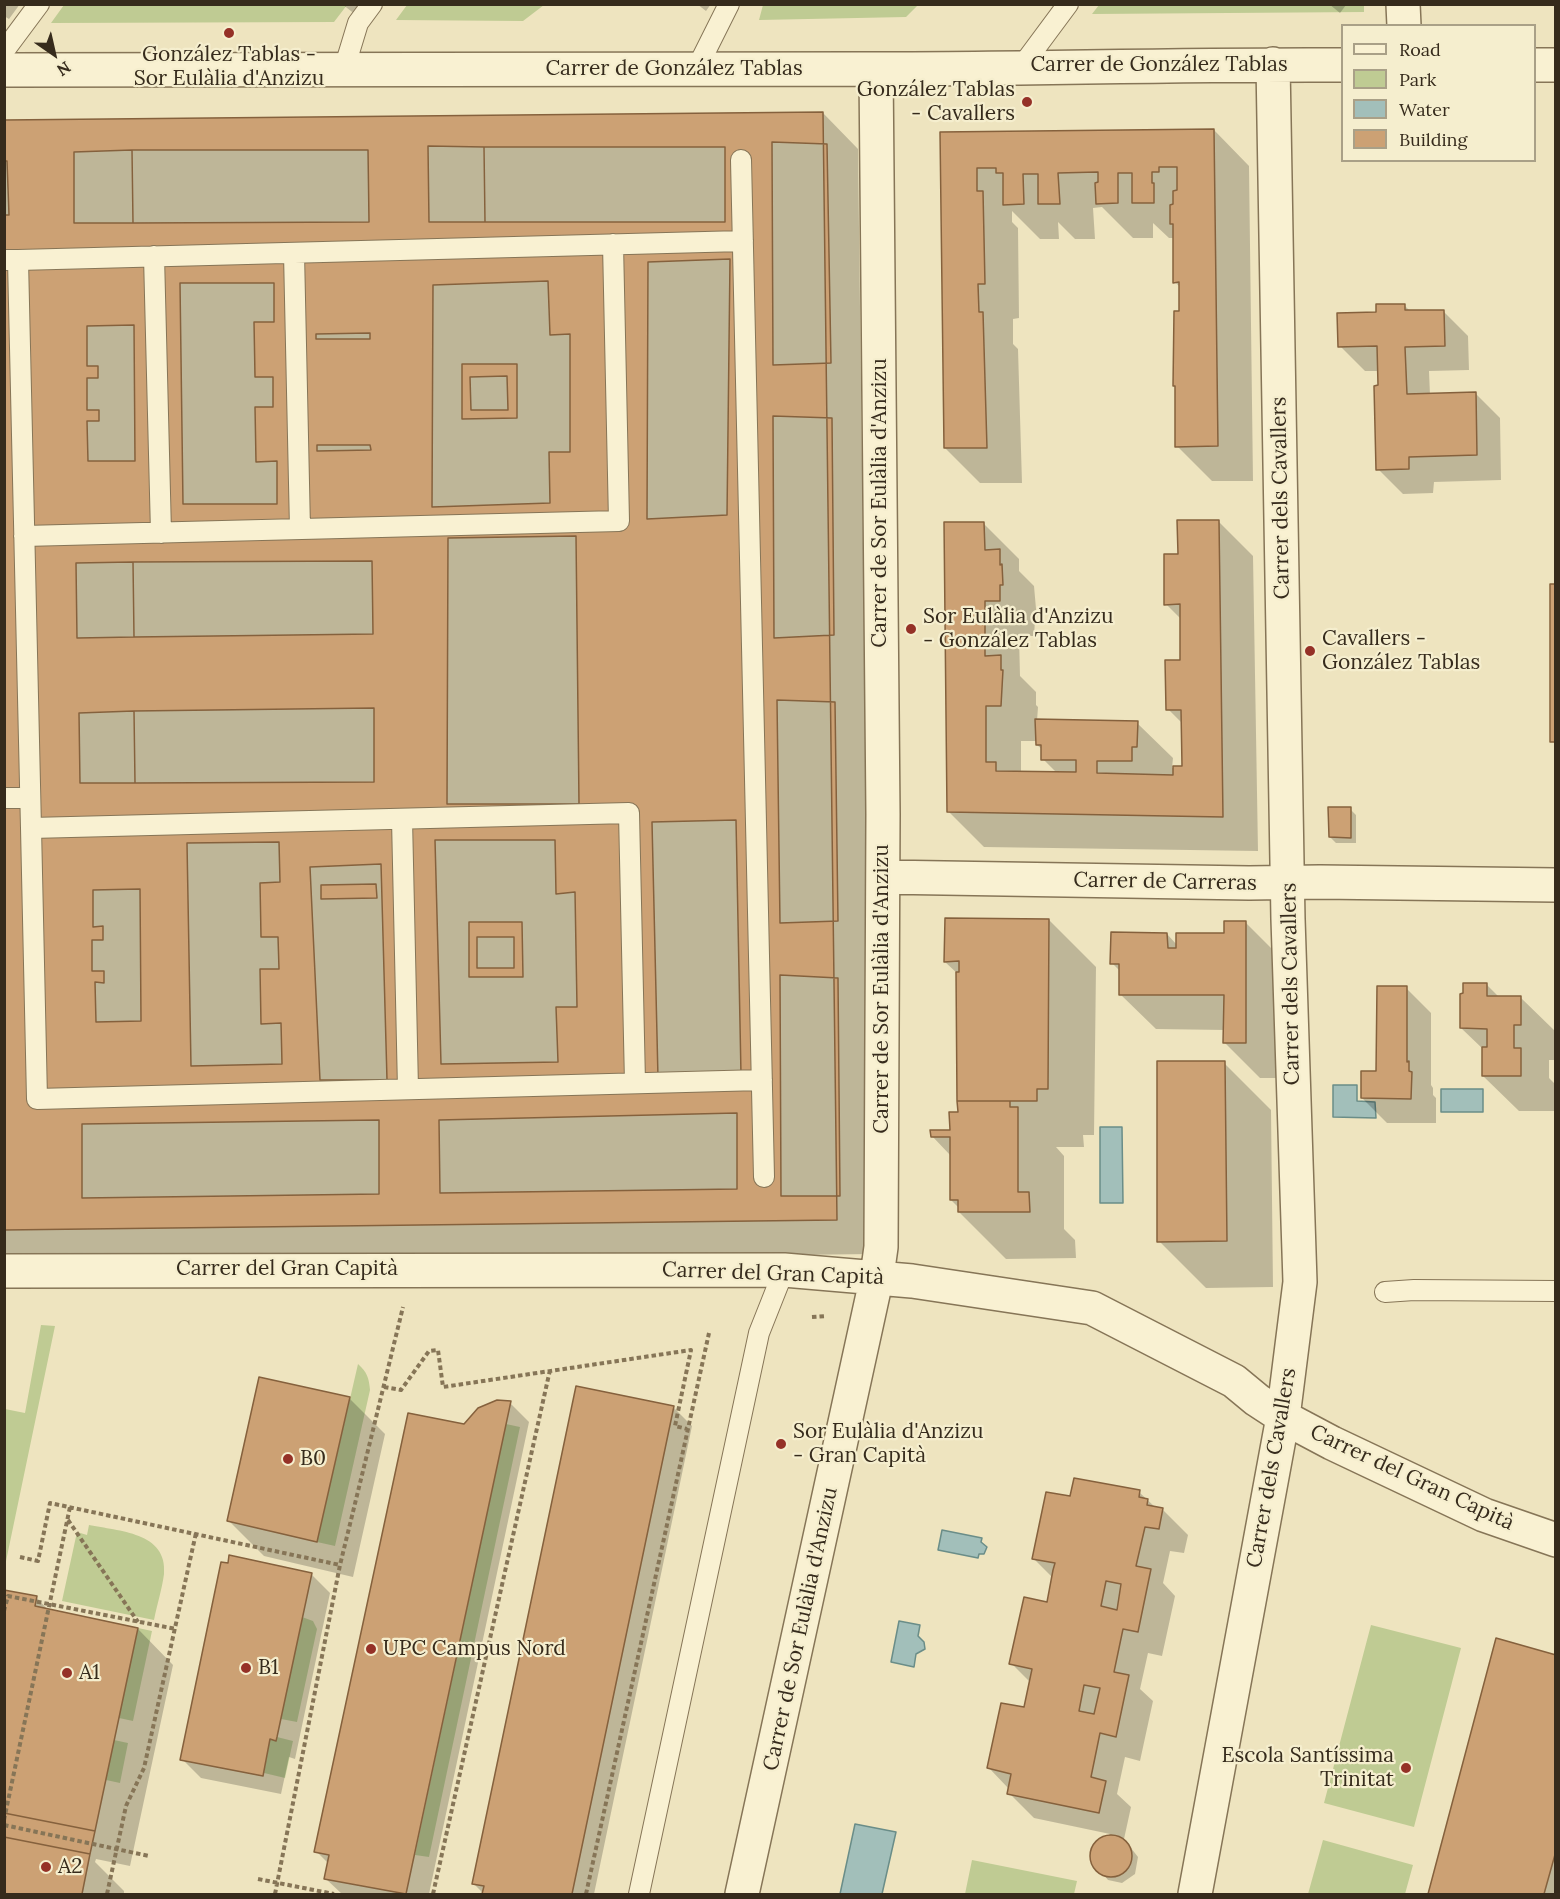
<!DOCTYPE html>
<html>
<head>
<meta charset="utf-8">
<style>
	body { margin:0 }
	#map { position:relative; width:1560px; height:1899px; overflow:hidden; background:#eee4bf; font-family:Lora,serif }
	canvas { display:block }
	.frame { position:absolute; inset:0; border:6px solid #362b1c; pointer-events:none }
	.legend { position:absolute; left:1341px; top:24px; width:195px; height:138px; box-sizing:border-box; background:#f5eece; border:2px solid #a9a087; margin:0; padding:8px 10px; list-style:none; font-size:18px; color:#362b1c }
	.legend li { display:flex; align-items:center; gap:12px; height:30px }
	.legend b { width:30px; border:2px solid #a9a087 }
	.north { position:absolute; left:24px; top:24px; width:60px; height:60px; -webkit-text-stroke:4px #f5eece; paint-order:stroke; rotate:146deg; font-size:16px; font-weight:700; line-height:24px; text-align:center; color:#362b1c }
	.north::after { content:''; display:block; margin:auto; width:21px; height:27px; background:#362b1c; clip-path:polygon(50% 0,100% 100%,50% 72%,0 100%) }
</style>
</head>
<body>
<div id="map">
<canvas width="1560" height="1899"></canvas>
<div class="frame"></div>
<ul class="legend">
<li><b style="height:8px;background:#f9f1d2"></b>Road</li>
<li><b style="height:16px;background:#bfcb93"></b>Park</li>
<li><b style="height:16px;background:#a2bfba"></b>Water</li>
<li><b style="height:16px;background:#cca174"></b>Building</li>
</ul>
<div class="north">N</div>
</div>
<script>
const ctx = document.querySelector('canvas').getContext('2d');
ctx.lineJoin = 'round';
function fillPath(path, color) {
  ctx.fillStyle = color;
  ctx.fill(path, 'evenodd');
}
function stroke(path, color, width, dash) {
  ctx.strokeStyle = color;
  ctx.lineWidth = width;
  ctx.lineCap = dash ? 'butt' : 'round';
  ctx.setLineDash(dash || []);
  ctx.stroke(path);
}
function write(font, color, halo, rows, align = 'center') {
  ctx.font = font + ' Lora,serif';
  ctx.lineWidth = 4.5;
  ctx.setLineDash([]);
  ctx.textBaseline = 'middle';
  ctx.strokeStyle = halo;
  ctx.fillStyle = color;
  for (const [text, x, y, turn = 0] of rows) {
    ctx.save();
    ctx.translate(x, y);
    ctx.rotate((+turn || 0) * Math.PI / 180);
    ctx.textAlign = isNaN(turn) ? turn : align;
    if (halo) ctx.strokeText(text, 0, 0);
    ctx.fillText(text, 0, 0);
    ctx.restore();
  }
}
const green = new Path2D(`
	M64,5V4L347,5L334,22L51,23Z
	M407,5V4L544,5L523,21L396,20Z
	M763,5V4L918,5L906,17L759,20Z
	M1099,5L1364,4V12L1092,14Z
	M41,1325L55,1326L5,1566V1409L25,1413Z
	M358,1364C367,1372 369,1378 370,1390L335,1546L317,1542Z
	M506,1424L520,1427L429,1857L415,1855Z
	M89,1525C118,1531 168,1532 164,1574C162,1589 157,1605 154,1620L62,1601L77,1532L87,1535Z
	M302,1617L313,1621L317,1629L297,1722L281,1719Z
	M1371,1625L1461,1648L1414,1827L1324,1803Z
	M138,1628L152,1631L133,1721L119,1718Z
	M277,1737L293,1741L285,1778L264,1773L270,1739L276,1740Z
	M114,1740L128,1743L120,1783L106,1780Z
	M1323,1840L1413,1865L1405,1894H1308Z
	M972,1860L1077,1881L1074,1894H965Z`);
const water = new Path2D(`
	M1333,1085H1357V1101L1375,1102L1376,1118L1333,1117Z
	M1441,1089H1483V1112H1441Z
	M1100,1127H1122L1123,1203H1100Z
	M942,1530L982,1538L981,1542L987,1547L984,1554H979L978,1558L938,1550Z
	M899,1621L920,1625L918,1636L924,1642L925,1649L916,1654L914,1667L891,1662Z
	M855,1824L896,1832L882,1894H840Z`);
const shadow = new Path2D(`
	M4,4H20L9,19L4,16Z
	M342,4H364L356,15Z
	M697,4H711L706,11Z
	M1329,4H1346V5L1340,13Z
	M823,113L858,149L872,1254L4,1265V121Z
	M1214,130L1249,166L1253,481H1212L1177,446L1176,388L1174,386L1181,312V288L1175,282L1174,238H1169L1153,223V238H1133L1102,207L1093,208L1095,239H1075L1058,222L1059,239H1040L1012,211V222L1018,228L1019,318L1013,319V344L1018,349L1022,483H980L945,448L941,133Z
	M1404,305L1411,312L1443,311L1468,336L1469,370L1429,371L1430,395L1475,393L1500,418L1501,480L1434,482L1433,493L1403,494L1378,469L1379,371H1365L1340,346L1378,313Z
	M1218,521L1253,556L1258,851L984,847L949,812L983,523L1019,559V571L1034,586L1037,620H1035L1034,636H1019L1020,676L1036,692V705L1038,707L1037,721L1137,723L1173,758L1172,768H1184L1183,724L1168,709L1182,661L1181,619L1166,604L1180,555ZM1021,741H1037V745L1043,750V759L1057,773H1021Z
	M1350,809L1356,815V843H1336L1330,837Z
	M1049,920L1096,967L1094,1135H1083L1084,1147H1056L1064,1156V1229L1075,1240L1076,1258L1006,1259L959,1212V1208L951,1200V1156L932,1136L951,1132L959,1113L958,974L945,962Z
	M1245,922L1281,958V1078H1260L1225,1043V1030L1156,1029L1120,994L1121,972L1112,963L1167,934L1177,945L1226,934Z
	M1487,985L1499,997H1520L1556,1032V1060H1549V1078L1556,1085L1555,1111H1519L1483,1076L1484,1050L1461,1028Z
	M1406,988L1431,1013V1085L1433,1088V1095L1436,1098V1123H1387L1362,1098L1377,1072Z
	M1224,1063L1271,1110L1273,1287L1206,1288L1159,1241Z
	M260,1379L350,1399L385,1434L353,1577L264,1556L228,1520Z
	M510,1403L529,1422L429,1894H342L326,1879L329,1864L316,1851L465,1426Z
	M673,1407L692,1426L594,1894H484L474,1884Z
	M1139,1492L1156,1508L1163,1510L1188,1535L1184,1553L1170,1551L1163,1583L1175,1596L1162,1656L1148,1653L1140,1689L1153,1701L1140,1761L1125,1757L1117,1794L1131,1807L1124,1839L1138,1857L1135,1874L1122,1883L1108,1880L1091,1859L1094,1846L1110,1834L1034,1818L1009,1793V1789L989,1768L1026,1709L1031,1683L1011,1663L1048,1604L1053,1578L1034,1559L1071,1498Z
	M311,1574L330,1593L295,1759L289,1757L281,1794L201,1778L182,1759Z
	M4,1591L36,1597L49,1611L138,1629L173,1665L130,1866L96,1859L95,1862L124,1891V1894H4Z
	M1497,1640L1556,1656V1894H1430Z`);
const building = new Path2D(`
	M823,112L837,1220L4,1230V120ZM370,333V339H316V334ZM462,364H517V418L462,419ZM317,445H370L371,450L317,451ZM376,884L377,898L321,899V885ZM469,922H522L523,977H469Z
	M1214,129L1218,446L1175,447V386H1173L1174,311H1179V282L1173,283V224H1170V205L1173,204V191L1177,190V167H1159V172H1152V183H1154V203H1132V173H1118V203L1096,204L1095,183L1098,182V172L1058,173L1060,204H1038V174H1023L1024,204L1003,205V173H996V168H977V191H983L985,284H978L979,312H983L987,448H944L940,132Z
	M772,142L827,144L831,363L773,365Z
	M428,146L484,147L485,222H429Z
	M484,147H725V222H485Z
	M132,150L133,223H74V152Z
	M132,150H368L369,222L133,223Z
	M4,161H7L9,215H4Z
	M730,259L727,515L647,519L648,262Z
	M548,281L550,335L570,334V452H549L550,503L432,507L433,285Z
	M180,283H274V322H254L255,377H273V407H255L256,462L277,461V504H183Z
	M1376,304H1405V310H1444L1445,346L1405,347L1407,394L1476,392L1477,455L1409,457V469L1376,470L1374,386L1378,385L1377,346L1338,347L1337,313L1376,312Z
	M134,325L135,461H88L87,421H99V410H87V378H98V366H87V326Z
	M507,376L508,410H471L470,377Z
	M773,416L832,418L834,635L774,638Z
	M1177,520H1219L1223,817L947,812L944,522H984L985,550L1000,549V565L1002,564L1003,585H1000V601H985V656L1001,655V670H1003L1001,706H986V762H996V771L1076,772V760H1041V745H1036L1035,719L1138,721L1137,747H1132V761H1097V773L1173,775V766H1182L1181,710H1166L1165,660H1180V604L1164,605V554H1178Z
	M576,536L579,804H447L448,538Z
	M372,561L373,634L134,637L133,562Z
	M133,562L134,637L77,638L76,563Z
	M1550,584H1556V742H1550Z
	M777,700L835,702L838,921L780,923Z
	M374,708V782L135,783L134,711Z
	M134,711L135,783H80L79,713Z
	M1328,807H1351V838L1329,837Z
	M736,820L741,1075L658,1078L652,822Z
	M435,840H555L556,894L575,892L577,1007H556L558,1062L441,1064Z
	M279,842L280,882L260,883L261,937H278L279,969H260L261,1024L281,1023L282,1064L191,1066L187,843Z
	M381,864L387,1080H320L310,867Z
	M140,889L141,1021L96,1022L95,982L104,983V971H92V940H103V926L93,927V890Z
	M945,918L1049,919L1048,1089H1037V1101H957L956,972H959V961L944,962Z
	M1224,921H1246V1043H1223L1224,995H1119V964H1110L1111,932L1167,933L1168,948H1176V933H1224Z
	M477,937H514V968H477Z
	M780,975L838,978L840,1196H781Z
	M1463,983H1487V996H1521V1025H1514V1048H1521V1076H1482V1047H1487V1029L1460,1028V994L1463,993Z
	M1377,986H1407V1062L1409,1061V1071L1412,1072L1411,1099L1361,1098V1071H1376Z
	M1157,1061H1225L1227,1241L1157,1242Z
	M957,1101H1010V1107H1018V1192H1029L1030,1212H958V1200H950V1137H931L930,1130H950L949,1112H958Z
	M737,1113V1189L440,1193L439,1120Z
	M379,1120V1194L82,1198V1124Z
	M259,1377L350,1397L317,1542L227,1521Z
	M576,1386L674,1406L572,1894H482L484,1886L472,1884Z
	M497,1400L511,1401L406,1894L324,1879L329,1855L314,1852L408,1413L464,1424L478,1408Z
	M1074,1478L1140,1490L1139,1497L1148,1499L1147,1505L1163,1508L1159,1529L1145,1527L1136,1566L1151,1569L1138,1632L1123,1629L1114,1672L1129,1675L1116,1737L1100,1733L1091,1777L1106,1781L1099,1813L1007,1794L1011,1774L987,1768L1001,1703L1024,1707L1032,1669L1009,1664L1024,1597L1047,1602L1053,1570L1055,1563L1032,1559L1046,1492L1070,1496ZM1106,1581L1121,1584L1117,1610L1101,1606ZM1084,1685L1100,1688L1094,1714L1079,1711Z
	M229,1555L312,1573L277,1737L276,1741L270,1739L263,1776L180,1760L221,1562L228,1563Z
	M4,1590L37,1596L35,1606L138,1628L95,1831L4,1813Z
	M1496,1638L1556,1655V1851L1544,1894H1428Z
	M4,1813L95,1831L90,1854L4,1837Z
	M1090 1856a21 21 0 1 1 42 0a21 21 0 1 1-42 0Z
	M4,1837L90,1854L82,1894H4Z`);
const path = new Path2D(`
	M812,1317L826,1316
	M384,1387L401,1390L429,1351L438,1350L443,1387L691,1350L675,1426L687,1429
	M68,1520L138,1622
	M20,1557L38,1561L50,1503L340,1565
	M4,1611L8,1596L176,1629
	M4,1820L70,1507
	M4,1825L149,1856
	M258,1879L334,1894
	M107,1894L126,1806L144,1768L196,1533
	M275,1894L340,1565L403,1307
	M433,1894L550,1370
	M586,1894L709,1333`);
const service = new Path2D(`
	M4,51L39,4
	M1022,66L1068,4
	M697,68L729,4
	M344,69L358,23L372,4
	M741,160L764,1177
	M294,253L300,529
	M154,256L161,533
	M4,260H18L31,828L629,813L635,1083
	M18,260L743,241
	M24,536L619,521L613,244
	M4,798H30
	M402,819L408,1089
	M31,828L37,1099L762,1080
	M1385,1292L1414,1290L1556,1291
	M639,1894L759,1333L784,1270`);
const minor = new Path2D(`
	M1403,4L1404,26
	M1534,65H1556
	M4,70C294,67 583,70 872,69C1029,69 1186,64 1342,65
	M883,877L1249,883L1320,882L1556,885
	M4,1271L784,1270L912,1281L1092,1308L1234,1381L1257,1400L1283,1417L1332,1443L1484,1515L1556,1540
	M742,1894L877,1276L881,1247L883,814L876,69
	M1195,1894L1283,1417L1300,1282L1288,919L1273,64`);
const markers = [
	[229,33,6,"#953127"],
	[1027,102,6,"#953127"],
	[911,629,6,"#953127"],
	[1310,651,6,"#953127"],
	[781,1444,6,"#953127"],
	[288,1459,6,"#953127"],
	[371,1649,6,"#953127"],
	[246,1668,6,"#953127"],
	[67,1673,6,"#953127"],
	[1406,1768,6,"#953127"],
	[46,1867,6,"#953127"]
];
const poiNames = [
	["González Tablas -",229,55,"center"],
	["Sor Eulàlia d'Anzizu",229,79,"center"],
	["González Tablas",1015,90,"right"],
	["- Cavallers",1015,114,"right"],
	["Sor Eulàlia d'Anzizu",923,617],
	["- González Tablas",923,641],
	["Cavallers -",1322,639],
	["González Tablas",1322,663],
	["Sor Eulàlia d'Anzizu",793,1432],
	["- Gran Capità",793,1456],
	["B0",300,1459],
	["UPC Campus Nord",383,1649],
	["B1",258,1668],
	["A1",79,1673],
	["Escola Santíssima",1394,1756,"right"],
	["Trinitat",1394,1780,"right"],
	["A2",58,1867]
];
const streetNames = [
	["Carrer de González Tablas",1159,65],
	["Carrer de González Tablas",674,69],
	["Carrer dels Cavallers",1281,498,-91],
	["Carrer de Sor Eulàlia d'Anzizu",880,503,-90],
	["Carrer de Carreras",1165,882,1],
	["Carrer dels Cavallers",1291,984,-91],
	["Carrer de Sor Eulàlia d'Anzizu",882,989,-90],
	["Carrer del Gran Capità",287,1269],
	["Carrer del Gran Capità",773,1274,2],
	["Carrer dels Cavallers",1272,1468,-80],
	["Carrer del Gran Capità",1412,1478,25],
	["Carrer de Sor Eulàlia d'Anzizu",801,1629,-78]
];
fillPath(green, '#bfcb93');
fillPath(water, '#a2bfba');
stroke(water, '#6a8d88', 1.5);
fillPath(shadow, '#0003');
fillPath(building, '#cca174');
stroke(building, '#85613d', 1.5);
stroke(service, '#867557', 22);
stroke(minor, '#867557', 36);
stroke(path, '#867557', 4, [4.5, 3]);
stroke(service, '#f9f1d2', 20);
stroke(minor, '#f9f1d2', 33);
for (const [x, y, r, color] of markers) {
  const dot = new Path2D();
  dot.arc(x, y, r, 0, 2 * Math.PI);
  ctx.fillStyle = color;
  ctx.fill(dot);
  stroke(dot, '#f5eece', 2);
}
write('21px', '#362b1c', '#f5eece', poiNames, 'left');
write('21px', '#362b1c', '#f5eece', streetNames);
</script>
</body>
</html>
